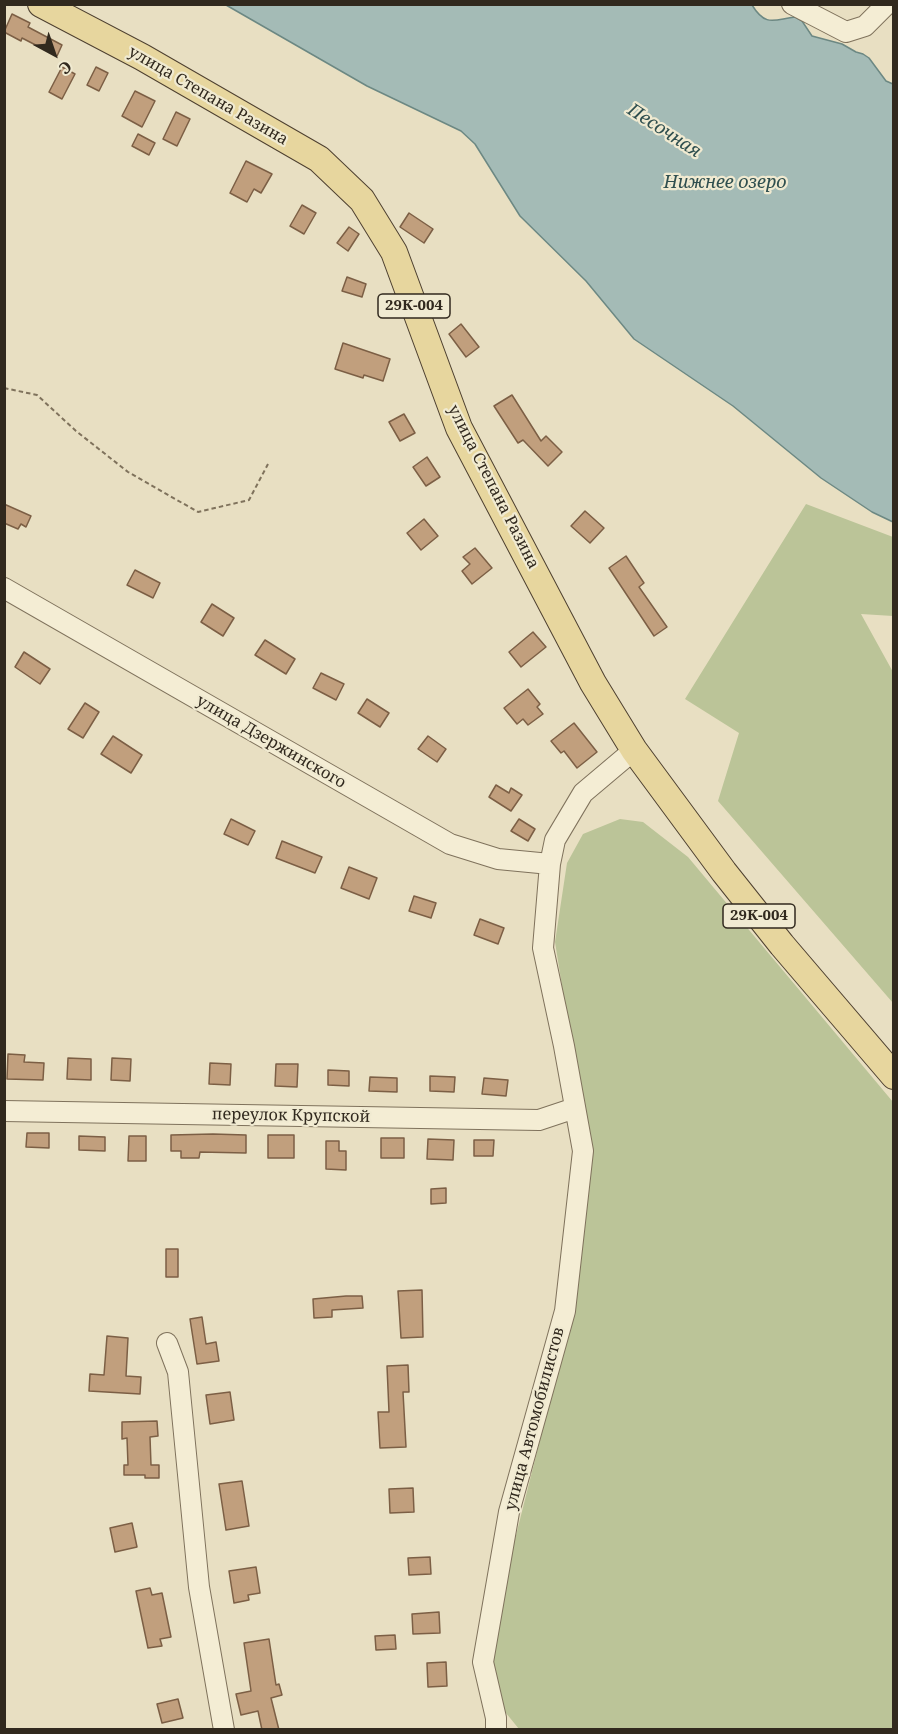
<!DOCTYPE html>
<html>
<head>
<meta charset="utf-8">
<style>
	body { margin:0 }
	#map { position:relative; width:898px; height:1734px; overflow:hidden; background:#e8dfc2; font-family:"Noto Serif",serif }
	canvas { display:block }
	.frame { position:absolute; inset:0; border:6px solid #31291e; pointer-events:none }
	.north { position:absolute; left:24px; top:24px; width:60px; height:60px; -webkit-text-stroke:4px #f0ead1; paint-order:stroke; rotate:140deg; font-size:16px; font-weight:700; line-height:24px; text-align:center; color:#31291e }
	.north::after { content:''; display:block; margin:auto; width:21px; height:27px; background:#31291e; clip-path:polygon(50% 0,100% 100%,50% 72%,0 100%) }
</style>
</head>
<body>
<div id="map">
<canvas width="898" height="1734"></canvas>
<div class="frame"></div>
<div class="north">С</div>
</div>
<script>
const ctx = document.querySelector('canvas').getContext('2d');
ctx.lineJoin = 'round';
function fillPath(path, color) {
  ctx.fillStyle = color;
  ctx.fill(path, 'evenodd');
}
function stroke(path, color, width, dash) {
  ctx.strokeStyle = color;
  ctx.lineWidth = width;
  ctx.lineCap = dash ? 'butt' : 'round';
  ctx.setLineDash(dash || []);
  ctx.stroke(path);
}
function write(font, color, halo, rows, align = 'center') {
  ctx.font = font + ' "Noto Serif",serif';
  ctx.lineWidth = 4.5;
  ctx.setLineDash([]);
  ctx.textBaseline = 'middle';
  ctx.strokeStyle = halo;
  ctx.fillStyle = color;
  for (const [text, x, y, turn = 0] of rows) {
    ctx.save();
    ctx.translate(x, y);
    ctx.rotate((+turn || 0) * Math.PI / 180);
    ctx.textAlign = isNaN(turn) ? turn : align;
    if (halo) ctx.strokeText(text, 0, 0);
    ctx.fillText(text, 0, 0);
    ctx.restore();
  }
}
const green = new Path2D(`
	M806,504L893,537V616L861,614L893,672V1003L718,801L739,733L685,699Z
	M620,819L643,822L688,857L893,1102V1729H519L497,1702L488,1661L511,1555L568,1329L591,1169L555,942L567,863L583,834Z`);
const water = new Path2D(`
	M226,5H752C766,28 775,19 795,17L802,21L812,36L842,44L856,52L863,54L869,58L886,81L893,84V522L872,512L821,478L733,406L634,339L586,281L520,216L475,144L461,131L367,86Z`);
const building = new Path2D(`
	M12,14L30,23L28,27L62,45L57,56L22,38L21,41L4,32Z
	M62,67L75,74L62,99L49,92Z
	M96,67L108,73L99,91L87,85Z
	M135,91L155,101L142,127L122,116Z
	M176,112L190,119L177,146L163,139Z
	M138,134L155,143L149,155L132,146Z
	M246,161L272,174L261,193L254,189L247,202L230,193Z
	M302,205L316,213L304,234L290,226Z
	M409,213L433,229L424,243L400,227Z
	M349,227L359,234L348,251L337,243Z
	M347,277L366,284L362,297L342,291Z
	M461,324L479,347L466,357L449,334Z
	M343,343L390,359L383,381L364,375L363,378L335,369Z
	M512,395L541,441L546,436L562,452L548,466L523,440L518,443L494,406Z
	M404,414L415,433L400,441L389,422Z
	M427,457L440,477L426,486L413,467Z
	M4,504L31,516L26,527L21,524L18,529L4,523Z
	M585,511L604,528L590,543L571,526Z
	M424,519L438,536L421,550L407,533Z
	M475,548L492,568L472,584L462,571L470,564L463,557Z
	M626,556L644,583L639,587L667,627L654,636L609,568Z
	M135,570L160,583L153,598L127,585Z
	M212,604L234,618L223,636L201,622Z
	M533,632L546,647L521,667L509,652Z
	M265,640L295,659L286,674L255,655Z
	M24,652L50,669L40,684L15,667Z
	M321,673L344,684L336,700L313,688Z
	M528,689L540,704L537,707L543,714L528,725L523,719L517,724L504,708Z
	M367,699L389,713L380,727L358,713Z
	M85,703L99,712L83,738L68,729Z
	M574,723L597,752L577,768L564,751L561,753L551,741Z
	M113,736L142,755L131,773L101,754Z
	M428,736L446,749L437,762L418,749Z
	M496,785L509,793L511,788L522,795L511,811L489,797Z
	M231,819L255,831L248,845L224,834Z
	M519,819L535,829L528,841L511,831Z
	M282,841L322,857L315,873L276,858Z
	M349,867L377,878L369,899L341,888Z
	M414,896L436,903L431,918L409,911Z
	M480,919L504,928L498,944L474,935Z
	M8,1054L25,1055L24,1062L44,1063L43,1080L7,1079Z
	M68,1058L91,1059V1080L67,1079Z
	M112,1058L131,1059L130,1081L111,1080Z
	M210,1063L231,1064L230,1085L209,1084Z
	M276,1064H298L297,1087L275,1086Z
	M328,1070L349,1071V1086L328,1085Z
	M430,1076L455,1077L454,1092L430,1091Z
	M370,1077L397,1078V1092L369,1091Z
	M484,1078L508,1080L506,1096L482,1094Z
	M27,1133H49V1148L26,1147Z
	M213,1134L246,1135V1153L200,1152L199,1158H181V1151H171V1135Z
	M268,1135H294V1158H268Z
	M79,1136L105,1137V1151L79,1150Z
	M129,1136H146V1161H128Z
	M381,1138H404V1158H381Z
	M428,1139L454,1140L453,1160L427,1159Z
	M474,1140H494L493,1156H474Z
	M326,1141H339V1151H346V1170L326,1169Z
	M446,1188V1203L431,1204V1189Z
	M166,1249H178V1277H166Z
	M422,1290L423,1337L401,1338L398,1291Z
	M346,1296H362L363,1308L332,1310V1317L314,1318L313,1299Z
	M202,1317L206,1344L216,1342L219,1361L197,1364L190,1319Z
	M107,1336L128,1338L126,1376L141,1377L140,1394L89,1391L90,1374L104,1375Z
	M408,1365L409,1392H403L406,1447L380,1448L378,1412H389L387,1366Z
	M230,1392L234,1420L210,1424L206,1395Z
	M157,1421L158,1436L150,1437L151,1465H159V1478H145V1475H124V1465H128L127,1438L122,1439V1422Z
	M242,1481L249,1526L226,1530L219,1484Z
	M413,1488L414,1512L390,1513L389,1489Z
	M132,1523L137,1547L115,1552L110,1528Z
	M430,1557L431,1574L409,1575L408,1558Z
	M256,1567L260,1593L248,1595L249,1600L234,1603L229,1571Z
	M150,1588L152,1595L162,1593L171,1637L160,1639L162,1646L148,1648L136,1591Z
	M439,1612L440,1633L413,1634L412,1614Z
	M395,1635L396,1649L376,1650L375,1636Z
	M269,1639L276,1685L279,1684L282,1695L271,1698L279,1730H262L258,1711L241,1715L236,1694L251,1691L244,1643Z
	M446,1662L447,1686L428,1687L427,1663Z
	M178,1699L183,1718L162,1723L157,1704Z`);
const path = new Path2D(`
	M4,388L37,395L76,431L128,472L198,512L249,500L268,464`);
const minor = new Path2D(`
	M792,4L846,32L865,26L887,4
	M4,588L450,844L498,859L550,864
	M4,1111L539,1120L575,1108
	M167,1343L178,1372L199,1587L224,1730
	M496,1730V1718L483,1662L509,1512L565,1311L583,1151L564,1046L543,948L550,864L555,840L583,793L634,750`);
const major = new Path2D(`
	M41,4L142,57L319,159L362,200L394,252L459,428L593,683L634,750L724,872L782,945L894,1076`);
const shields = [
	[414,306,72],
	[759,916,72]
];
const shieldNames = [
	["29К-004",414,306],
	["29К-004",759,916]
];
const streetNames = [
	["улица Степана Разина",208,96,30],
	["улица Степана Разина",493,487,63],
	["улица Дзержинского",271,742,30],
	["переулок Крупской",291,1116,1],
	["улица Автомобилистов",535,1419,-75]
];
const waterNames = [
	["Песочная",664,131,33],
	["Нижнее озеро",725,183]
];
fillPath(green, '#bbc498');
fillPath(water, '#a4bbb6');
stroke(water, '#6c8883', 1.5);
fillPath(building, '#c19f7d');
stroke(building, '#7c5f45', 1.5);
stroke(minor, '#7f725c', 22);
stroke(major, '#4e4030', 28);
stroke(path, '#7f725c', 2, [4.5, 3]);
stroke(minor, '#f4edd4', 20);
stroke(major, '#e7d69e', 26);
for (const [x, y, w] of shields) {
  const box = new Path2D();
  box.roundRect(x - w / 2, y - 12, w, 24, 4.5);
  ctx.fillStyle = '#f0ead1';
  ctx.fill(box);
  stroke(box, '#31291e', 1.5);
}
write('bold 15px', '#31291e', null, shieldNames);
write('16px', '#31291e', '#f0ead1', streetNames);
write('italic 18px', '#2f4f4f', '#f0ead1', waterNames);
</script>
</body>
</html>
